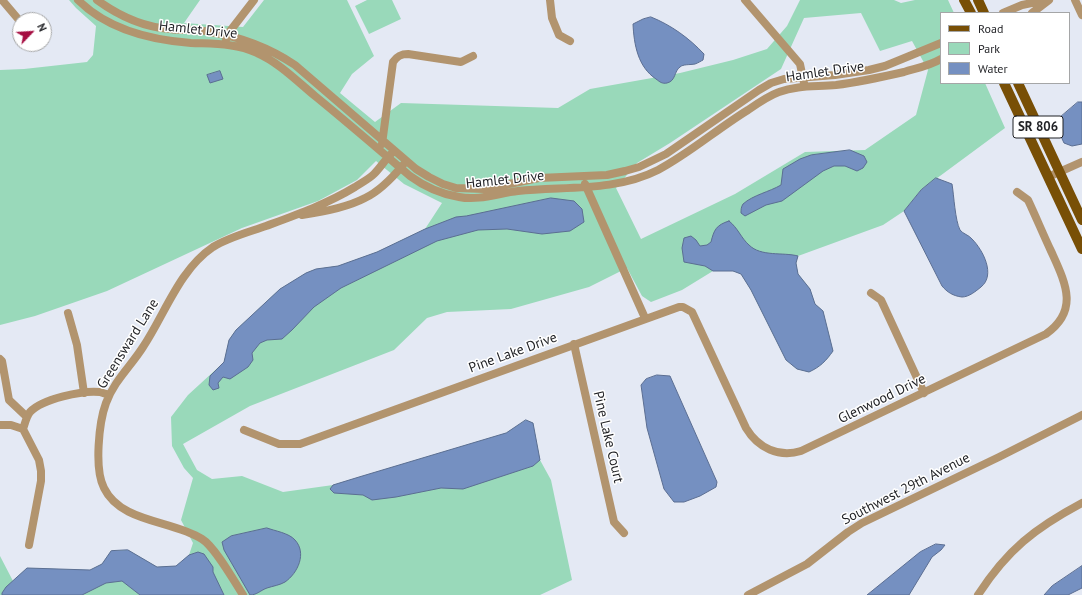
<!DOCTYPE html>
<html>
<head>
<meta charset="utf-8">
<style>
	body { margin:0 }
	#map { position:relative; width:1082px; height:595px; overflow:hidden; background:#e4e9f4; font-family:"PT Sans",sans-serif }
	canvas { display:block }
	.legend { position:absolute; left:940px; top:12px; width:130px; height:72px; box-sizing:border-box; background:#fff; border:1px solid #a5a6a7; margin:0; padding:5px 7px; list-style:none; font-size:12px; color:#1f2024 }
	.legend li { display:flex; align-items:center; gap:8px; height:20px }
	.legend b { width:20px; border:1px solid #a5a6a7 }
	.north { position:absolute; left:12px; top:12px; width:40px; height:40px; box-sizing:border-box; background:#fff; border:1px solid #a5a6a7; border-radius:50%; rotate:65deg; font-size:11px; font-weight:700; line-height:16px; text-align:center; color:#1f2024 }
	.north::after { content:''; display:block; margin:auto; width:14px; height:18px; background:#a50d41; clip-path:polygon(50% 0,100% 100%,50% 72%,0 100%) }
</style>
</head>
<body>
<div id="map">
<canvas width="1082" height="595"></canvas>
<ul class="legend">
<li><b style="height:5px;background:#784f06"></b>Road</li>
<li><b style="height:11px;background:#99d9ba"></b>Park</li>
<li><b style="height:11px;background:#7590c1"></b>Water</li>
</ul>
<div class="north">N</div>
</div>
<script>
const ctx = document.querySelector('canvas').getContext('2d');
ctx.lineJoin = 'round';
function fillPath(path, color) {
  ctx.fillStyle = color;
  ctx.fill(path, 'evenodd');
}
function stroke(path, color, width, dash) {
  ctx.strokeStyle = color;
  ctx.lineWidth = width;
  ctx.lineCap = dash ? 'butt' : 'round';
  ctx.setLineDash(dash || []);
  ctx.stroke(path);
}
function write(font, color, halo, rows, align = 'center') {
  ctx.font = font + ' "PT Sans",sans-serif';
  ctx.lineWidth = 3;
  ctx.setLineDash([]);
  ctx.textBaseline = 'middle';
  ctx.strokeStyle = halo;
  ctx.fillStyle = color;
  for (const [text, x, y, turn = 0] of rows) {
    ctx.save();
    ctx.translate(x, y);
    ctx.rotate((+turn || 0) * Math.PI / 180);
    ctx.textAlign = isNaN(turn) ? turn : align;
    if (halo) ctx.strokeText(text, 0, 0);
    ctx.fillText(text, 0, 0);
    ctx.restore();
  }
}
const green = new Path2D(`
	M69,0H200L184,23L243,27L264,0H347L374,56L352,74L340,93L375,122L401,103L558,108L590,89L680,73L733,60L767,49L787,26L800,0H894L901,3L915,0H948L954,13H941V83H985L1005,128L921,190L904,211L883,225L798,256L796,263L798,274L810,289L815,304L823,311L833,351C826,361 820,367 809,372L797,369L786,360L751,290L741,274L733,271H713L682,290L651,302L642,296L627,268L589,287L511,309L447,312L427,318L394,350L250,406L183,444L197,470L212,479L242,476L283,492L333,485L506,433L526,420L533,423L540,460L551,480L572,580L540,595H0V556L13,581L27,568L90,570L102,564L111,551L128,550L157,567L176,566L189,555L193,543L181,520L193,478L184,468L172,446L171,417L188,395L224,362L229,340L236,330L280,289L306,273L316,269L338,266L377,252L425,229L442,203L404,184L376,161L357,180L318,201L242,228L107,291L35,316L0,325V70L24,69L87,62L93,55L96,26L76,8ZM861,13L880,51L912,41L928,70L916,115L865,150L805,152L735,194L641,239L616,188L637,163L670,143L781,69L804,18Z
	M367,0H392L401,19L369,34L355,6Z`);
const water = new Path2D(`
	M651,17C671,25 689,38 704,54L703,60C701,61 698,63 695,64C690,65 683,64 680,67C674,71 676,81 667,83C662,84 660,82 656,79C638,67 634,45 633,24L643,19Z
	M220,71L223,79L210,83L207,75Z
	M1078,102H1082V144L1072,146L1064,143L1059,132L1057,120Z
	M850,150L864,156L867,162L863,168L857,171L845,166H834L823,171L782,201L766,205L745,216L741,213C741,210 741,207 743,204C753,195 769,192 781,185L783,169L800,159L811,155Z
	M936,178L952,184C954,196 955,220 960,230C963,234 969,235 972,239C983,250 996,275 981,287C976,291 969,297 962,297C953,296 947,292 942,286L904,211L921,190Z
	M551,198L574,201L582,209L584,222L570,231L542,234L507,229L478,230L437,241L341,288L314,307L292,330L282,339L267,340L260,343L252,353L253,360L248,367L230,379L223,377L218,383L219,388L213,390L209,385L210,376L224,362L229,340L236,330L280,289L306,273L316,269L338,266L377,252L425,229L456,217L466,216Z
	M729,221C738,228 741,238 749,245C761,257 783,252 798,256L796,263L798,274L810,289L815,304L823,311L833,351C826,361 820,367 809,372L797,369L786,360L751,290L741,274L733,271H713L705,266L684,262L682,248L684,238L691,236L696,240L700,246L707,245L711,242C714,230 716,225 729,221Z
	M657,375L670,376L717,482L716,487L700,496L684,502H674L664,489L647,428L641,385L646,379Z
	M526,420L533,423L540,460L533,466L463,489L441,488L396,497L372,500L363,495L334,493L330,489L333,485L359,477L506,433Z
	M267,528C275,531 289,533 295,540C307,553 298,573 285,582C280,585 273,586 267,588C261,590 257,595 250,595L224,550L222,542L231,536Z
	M936,544L945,545L941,550L932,557L909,595H867L920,552Z
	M128,550L157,567L176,566L189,555L198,552L204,554L213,567V572L224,595H140L122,581L106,583L82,595H2V593L6,587L27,568L90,570L102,564L111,551Z
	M1082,566V588L1068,595H1044L1052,586Z`);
const minor = new Path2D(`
	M2,0L19,20
	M78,0C108,30 150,40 191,43C214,44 236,43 257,53C278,62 297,81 315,96C347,122 378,149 410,176C425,187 440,194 459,197C479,201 499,193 518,191C564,186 615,192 658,170C690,153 717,129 748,110C758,103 768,96 779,92C797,85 817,87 836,85C859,82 882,77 904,72C917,68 929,66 941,59
	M97,0C119,16 142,27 170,29C183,31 197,29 210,32C241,37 268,47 295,65L416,169L429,177L443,184L456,188L484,189L539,178L607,175L625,171L639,167L666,154L759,90L771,83L784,79L835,75L869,70L885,66L941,43
	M550,0L552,18L559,35L570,41
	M745,0L800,64L804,83
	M1075,0L1082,15
	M1003,13L1022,5L1046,0
	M1032,13L1049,0
	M226,40L227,35L254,0
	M382,144L393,62C397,56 401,54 408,54L461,62L473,56
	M1048,177L1082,162
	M585,184L645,318
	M302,215C323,212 346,208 365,198C380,191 393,177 403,165
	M871,293L881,300L924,393
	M68,313L77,345L84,393
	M574,344L614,522L624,533
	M0,359L2,361L9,400L27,417
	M0,425H11L23,429L39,460L41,471V481L29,545
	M23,429C25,424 26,417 30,412C42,399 83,390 100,392C103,393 106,394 109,395
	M244,430L279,444H300L679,307H683L692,312L746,428C758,448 779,458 801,451L1046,334C1080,310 1065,282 1051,251C1043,234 1036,217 1028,200L1017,192
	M243,595C234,581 215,547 202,539C172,520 121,523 104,488C94,469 99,422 106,403C114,381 131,366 143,347C165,314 179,270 213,247C229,237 249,232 266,226C296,215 327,204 355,187C361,183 369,179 374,174C380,168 385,160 391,154
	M748,595L807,564L848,532L862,523L999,457L1082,415
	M978,595C1007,550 1035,528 1082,503`);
const primary = new Path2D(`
	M964,0L971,13
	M978,0L984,13
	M1004,83L1082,249
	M1018,83L1082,220`);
const shields = [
	[1038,127,50]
];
const shieldNames = [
	["SR 806",1038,127]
];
const streetNames = [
	["Hamlet Drive",198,30,6],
	["Hamlet Drive",825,72,-8],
	["Hamlet Drive",505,180,-6],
	["Greensward Lane",128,344,-58],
	["Pine Lake Drive",513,353,-20],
	["Glenwood Drive",882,399,-26],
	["Pine Lake Court",608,437,77],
	["Southwest 29th Avenue",906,489,-27]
];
fillPath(green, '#99d9ba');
fillPath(water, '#7590c1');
stroke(water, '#5b6e92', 1);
stroke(minor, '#b2946e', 8);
stroke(primary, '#784f06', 10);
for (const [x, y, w] of shields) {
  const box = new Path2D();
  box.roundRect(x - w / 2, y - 11, w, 22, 3);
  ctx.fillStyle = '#fff';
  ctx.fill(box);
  stroke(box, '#1f2024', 1);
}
write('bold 13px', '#1f2024', null, shieldNames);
write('14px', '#1f2024', '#fff', streetNames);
</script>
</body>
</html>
